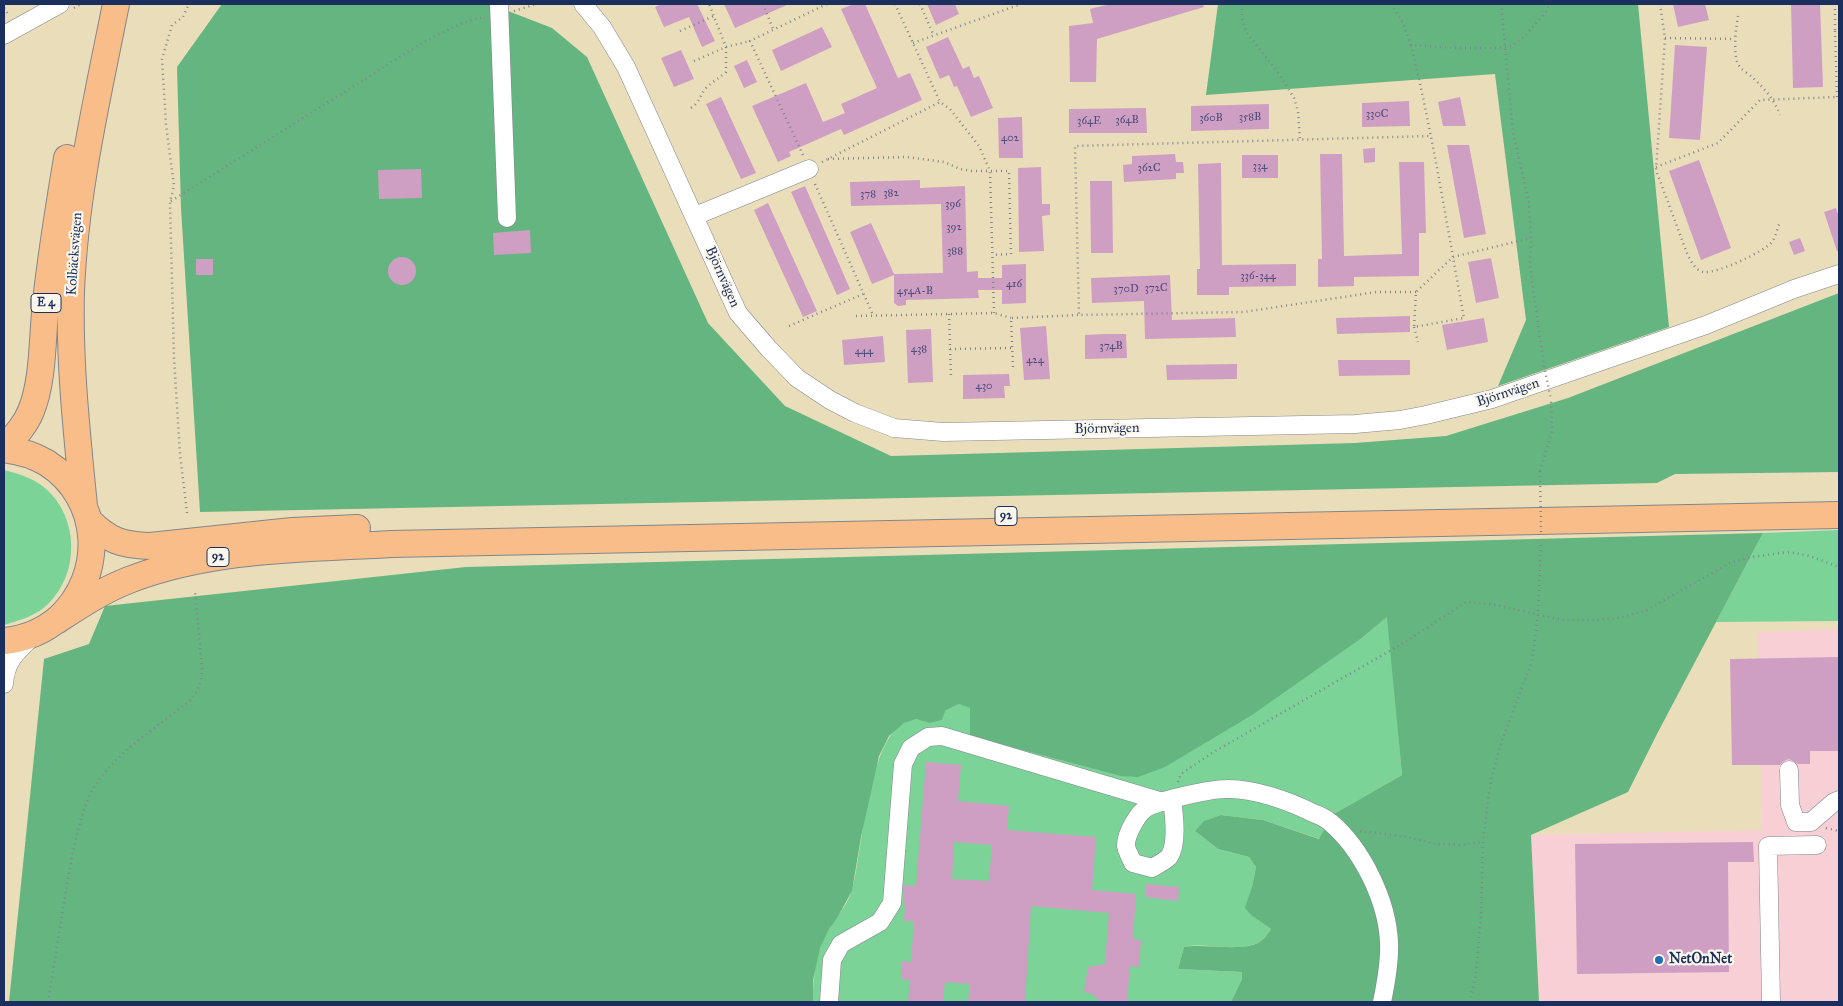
<!DOCTYPE html>
<html>
<head>
<meta charset="utf-8">
<style>
	body { margin:0 }
	#map { position:relative; width:1843px; height:1006px; overflow:hidden; background:#eadeba; font-family:"IM FELL Great Primer",serif }
	canvas { display:block }
	.frame { position:absolute; inset:0; border:5px solid #1b2f5e; pointer-events:none }
</style>
</head>
<body>
<div id="map">
<canvas width="1843" height="1006"></canvas>
<div class="frame"></div>
</div>
<script>
const ctx = document.querySelector('canvas').getContext('2d');
ctx.lineJoin = 'round';
function fillPath(path, color) {
  ctx.fillStyle = color;
  ctx.fill(path, 'evenodd');
}
function stroke(path, color, width, dash) {
  ctx.strokeStyle = color;
  ctx.lineWidth = width;
  ctx.lineCap = dash ? 'butt' : 'round';
  ctx.setLineDash(dash || []);
  ctx.stroke(path);
}
function write(font, color, halo, rows, align = 'center') {
  ctx.font = font + ' "IM FELL Great Primer",serif';
  ctx.lineWidth = 4.5;
  ctx.setLineDash([]);
  ctx.textBaseline = 'middle';
  ctx.strokeStyle = halo;
  ctx.fillStyle = color;
  for (const [text, x, y, turn = 0] of rows) {
    ctx.save();
    ctx.translate(x, y);
    ctx.rotate((+turn || 0) * Math.PI / 180);
    ctx.textAlign = isNaN(turn) ? turn : align;
    if (halo) ctx.strokeText(text, 0, 0);
    ctx.fillText(text, 0, 0);
    ctx.restore();
  }
}
const built = new Path2D(`
	M1839,629V1002H1539L1531,835L1762,830L1758,632Z`);
const green = new Path2D(`
	M4,470C19,474 33,478 45,488C79,517 80,573 48,604C36,616 20,620 4,625Z
	M1839,530V621L1716,622L1763,533Z
	M1388,616L1402,775L1332,815L1320,839L1263,820L1221,815L1205,821L1195,831L1218,849L1249,857L1256,867L1252,887V916L1271,929C1268,933 1263,941 1258,943C1234,953 1208,942 1184,947L1178,969L1243,972L1242,979L1231,1002H813C813,977 815,951 829,929C836,916 848,905 852,890C863,854 867,723 915,719C919,719 925,722 929,723L945,711L959,704L971,707L1363,637Z`);
const forest = new Path2D(`
	M222,4H490L552,28L587,57L708,323L785,406L891,456L1355,443L1446,436L1568,398L1839,293V472L1675,474L1657,483L200,512L181,208L177,67Z
	M1218,4H1638L1669,327L1498,386L1526,320L1495,74L1206,95Z
	M1763,533L1657,734L1628,792L1531,835L1539,1002H1231L1242,979V972L1178,969L1184,947C1203,943 1246,953 1261,941C1265,938 1268,933 1271,929L1252,916L1245,908L1252,887L1256,867L1249,857L1218,849L1195,831L1204,821L1221,815L1263,820L1319,839L1332,815L1402,775L1387,617L1363,637L1252,715L1165,767L1138,777L1121,776L970,736V708L959,704L945,711L942,720L929,723L916,719L904,723L889,736L879,756L861,837L852,891L837,918L829,929L820,948L813,980V1002H9L44,659L89,644L105,606L466,567Z`);
const building = new Path2D(`
	M662,4H697L715,41L702,47L689,17L664,27L655,7Z
	M724,4H789L735,28Z
	M854,4H865L898,78L910,73L922,100L844,135L841,129L789,152L791,156L778,162L752,106L806,83L823,122L845,113L841,104L877,88L841,9Z
	M927,4H955L959,14L936,25Z
	M1110,4H1203L1204,7L1097,39L1096,82H1070L1069,26L1093,23L1090,9Z
	M1673,4H1705L1709,20L1678,27Z
	M1791,4H1820L1823,87L1793,88Z
	M822,27L832,47L781,71L772,50Z
	M948,37L963,69L969,66L974,78L979,76L993,108L971,117L957,86L954,87L949,75L940,79L926,47Z
	M1675,45L1707,47L1700,140L1669,138Z
	M681,50L694,79L674,87L661,58Z
	M747,60L757,82L744,88L734,66Z
	M721,97L756,173L741,179L706,104Z
	M1460,97L1466,126H1443L1438,102Z
	M1409,101L1410,126L1362,127V103Z
	M1269,104V129L1191,131V106Z
	M1146,108L1147,133H1069V109Z
	M1022,117L1023,158H999L998,118Z
	M1447,145H1469L1486,234L1464,238Z
	M1375,148V162L1364,163L1363,149Z
	M1175,154L1176,162H1183L1184,173H1176V179L1124,182L1123,165L1132,164V156Z
	M1320,154H1342L1344,256L1402,254L1399,162H1424L1426,233H1419V276L1354,277V286L1318,287V259H1322Z
	M1242,155H1278V178H1242Z
	M1699,160L1731,248L1701,260L1669,171Z
	M1221,163L1222,265L1296,264V286L1229,287V295H1197V269H1200L1198,164Z
	M1041,167L1042,204H1050V215L1042,216L1044,251L1019,252L1018,168Z
	M421,169L422,198L379,199L378,170Z
	M920,180V188L965,186L967,272L978,271V278H1002V265L1026,264V303L1002,304V290H978L979,298L906,300V305L898,306L894,303V275L872,284L850,232L871,223L894,274L943,273L941,204L851,206L850,182Z
	M1090,181H1112L1113,253H1091Z
	M805,186L850,289L837,295L791,192Z
	M768,203L817,311L803,317L754,210Z
	M1836,208L1839,217V251H1837L1824,212Z
	M530,230L531,253L494,255L493,233Z
	M1800,238L1805,251L1794,255L1789,242Z
	M388 271a14 14 0 1 1 28 0a14 14 0 1 1-28 0Z
	M1491,258L1499,298L1476,303L1468,262Z
	M196,259H213V275H196Z
	M1170,275L1172,320L1235,318L1236,337L1145,339L1144,301L1092,303L1091,278Z
	M1410,316V332L1337,334L1336,318Z
	M1484,318L1488,342L1447,350L1442,325Z
	M1046,326L1050,379L1024,380L1020,328Z
	M931,329L933,382L908,383L906,330Z
	M1105,334H1126L1127,358L1085,359V335Z
	M883,336L885,362L844,365L842,340Z
	M1338,360H1410V375L1339,376Z
	M1237,364V379L1167,380L1166,365Z
	M1009,374L1010,386H1004L1005,398L963,399V375Z
	M1839,657V751H1810V764H1798L1789,759L1784,761L1780,765H1732L1730,659Z
	M926,762L961,765L958,801L1009,806L1007,830L1096,837L1092,890L1136,894L1133,939L1141,940L1139,967L1130,966L1127,1002H1101L1092,994L1084,992L1088,967L1105,964L1109,913L1031,906L1025,1002H968L970,984L945,982L943,1002H908L910,980L901,979L902,961L911,962L914,921H904L905,904L903,903L904,885L916,886ZM954,842L992,845L989,881L952,879Z
	M1753,842L1754,862H1728L1729,972L1577,974L1575,844Z
	M1146,884L1179,887L1178,901L1145,897Z`);
const path = new Path2D(`
	M763,4L773,29
	M895,4L940,102
	M920,4L933,34
	M1242,4V18L1246,32L1277,71L1294,98L1298,111L1300,140
	M1391,4L1403,23L1411,45L1459,48H1496L1512,46L1524,37L1545,13L1550,4
	M1501,4L1513,132L1529,203L1531,238L1530,266L1544,366
	M1660,4L1665,38L1656,170L1688,256C1692,263 1696,271 1704,272C1717,274 1765,251 1772,242C1776,237 1777,228 1780,223
	M1835,4V30
	M4,8L9,16
	M74,8L81,4
	M514,11L537,4
	M1738,16C1736,28 1732,58 1740,67C1743,71 1749,74 1752,77C1765,89 1774,99 1780,115
	M1839,30H1835L1837,97H1839
	M680,31L714,16
	M1665,38L1735,39
	M913,43L1021,4
	M1411,45C1433,135 1447,227 1464,318L1414,327L1416,292L1453,257L1531,238
	M694,61L726,47L750,41
	M691,108C701,101 699,96 706,88C712,82 719,78 726,72V47L709,4
	M803,155L750,41L827,4
	M828,159L907,157L944,162L960,169L972,171H1009L1011,254L992,255
	M822,162L940,102L950,109L979,146L990,171L994,313
	M1656,167L1718,143L1760,100L1837,97
	M815,184L873,315
	M171,201C236,161 299,120 364,80C399,58 445,25 484,17
	M1416,292H1376L1244,312L1079,315L1075,146L1430,136
	M949,314L951,378
	M856,316L994,313L1011,318
	M789,326L863,294
	M1414,327L1418,342
	M950,349L1012,348
	M1013,367L1011,318L1079,315
	M1540,471L1552,431L1551,400
	M187,513L180,454L174,358L170,202L174,186L166,125L162,59L172,25L183,17L189,4
	M1178,782L1181,774L1212,753L1407,641L1466,602L1496,605L1563,620H1595L1618,618L1645,611L1730,563L1751,557L1789,552L1810,556L1839,567
	M1826,828L1839,831
	M1360,831L1407,837L1436,844L1459,845L1483,842
	M48,1002C54,965 60,927 66,890C72,858 79,807 98,781C122,748 160,725 192,699C199,689 202,680 202,668L195,591
	M1469,1002L1475,981L1481,917L1483,842L1487,806L1492,776L1501,743L1532,661L1538,614L1541,541`);
const minor = new Path2D(`
	M499,4L507,218
	M583,4L602,27L626,67L738,313L769,349L797,378L830,400L855,413L894,428L943,432L1355,424L1400,420L1426,415L1492,399L1706,325L1794,289L1839,274
	M4,35L60,4
	M695,216L809,169
	M4,684C6,660 16,653 32,637
	M1789,770L1790,805L1796,822H1811L1834,802L1839,800
	M1172,800C1174,814 1178,844 1169,857C1165,861 1157,865 1152,868L1133,863C1131,858 1126,850 1126,845C1126,834 1138,812 1148,807C1161,800 1211,789 1226,789C1253,788 1289,801 1313,813C1319,815 1325,818 1330,822C1362,849 1387,900 1389,942C1390,962 1386,983 1382,1002
	M829,1002L832,960L841,944L880,922L892,903L903,764L911,748L928,737L942,736L1163,802
	M1771,1002L1768,846L1817,845`);
const highway = new Path2D(`
	M4,448C14,437 25,426 31,411C44,379 42,336 46,302C51,254 59,206 67,158
	M4,449C19,451 34,455 47,463C102,498 106,575 59,618C44,631 24,639 4,641
	M84,506C77,435 69,363 71,291C75,194 97,99 116,4
	M89,521C109,541 122,545 150,546L292,531L357,528
	M56,621C79,606 103,590 129,580C212,548 303,549 391,544L1839,515`);
const pathBridge = new Path2D(`
	M1544,366L1551,400
	M1540,471L1541,532`);
const markers = [
	[1659,960,5,"#1f6fb2"]
];
const numberNames = [
	["330C",1377,114],
	["358B",1250,117],
	["360B",1211,118],
	["364B",1127,120],
	["364E",1089,121],
	["402",1010,138],
	["334",1260,166],
	["362C",1149,168],
	["382",891,193],
	["378",868,194],
	["396",953,204],
	["392",954,227],
	["388",955,251],
	["336-344",1258,276],
	["416",1014,284],
	["372C",1156,288],
	["370D",1126,289],
	["454A-B",915,291],
	["374B",1111,346],
	["438",919,349],
	["444",864,351],
	["424",1035,360],
	["430",984,386]
];
const shields = [
	[46,303,30],
	[1006,516,22],
	[218,557,22]
];
const shieldNames = [
	["E 4",46,303],
	["92",1006,516],
	["92",218,557]
];
const streetNames = [
	["Kolbäcksvägen",75,254,-86],
	["Björnvägen",722,277,66],
	["Björnvägen",1508,393,-18],
	["Björnvägen",1107,429,-1]
];
const poiNames = [
	["NetOnNet",1669,960]
];
fillPath(built, '#f7cfd4');
fillPath(green, '#7bd398');
fillPath(forest, '#64b580');
fillPath(building, '#cf9ec3');
stroke(minor, '#82868c', 19);
stroke(highway, '#82868c', 28);
stroke(path, '#82868c', 2.5, [1, 4]);
stroke(minor, '#fff', 18);
stroke(highway, '#f8bd88', 26);
stroke(pathBridge, '#82868c', 2.5, [1, 4]);
for (const [x, y, r, color] of markers) {
  const dot = new Path2D();
  dot.arc(x, y, r, 0, 2 * Math.PI);
  ctx.fillStyle = color;
  ctx.fill(dot);
  stroke(dot, '#fbf7ec', 2);
}
write('11px', '#484b77', null, numberNames);
for (const [x, y, w] of shields) {
  const box = new Path2D();
  box.roundRect(x - w / 2, y - 9.5, w, 19, 4);
  ctx.fillStyle = '#fbf7ec';
  ctx.fill(box);
  stroke(box, '#1b2f5e', 1);
}
write('bold 12px', '#1b2f5e', null, shieldNames);
write('14px', '#1b2f5e', '#fbf7ec', streetNames);
write('bold 14px', '#1b2f5e', '#fbf7ec', poiNames, 'left');
</script>
</body>
</html>
